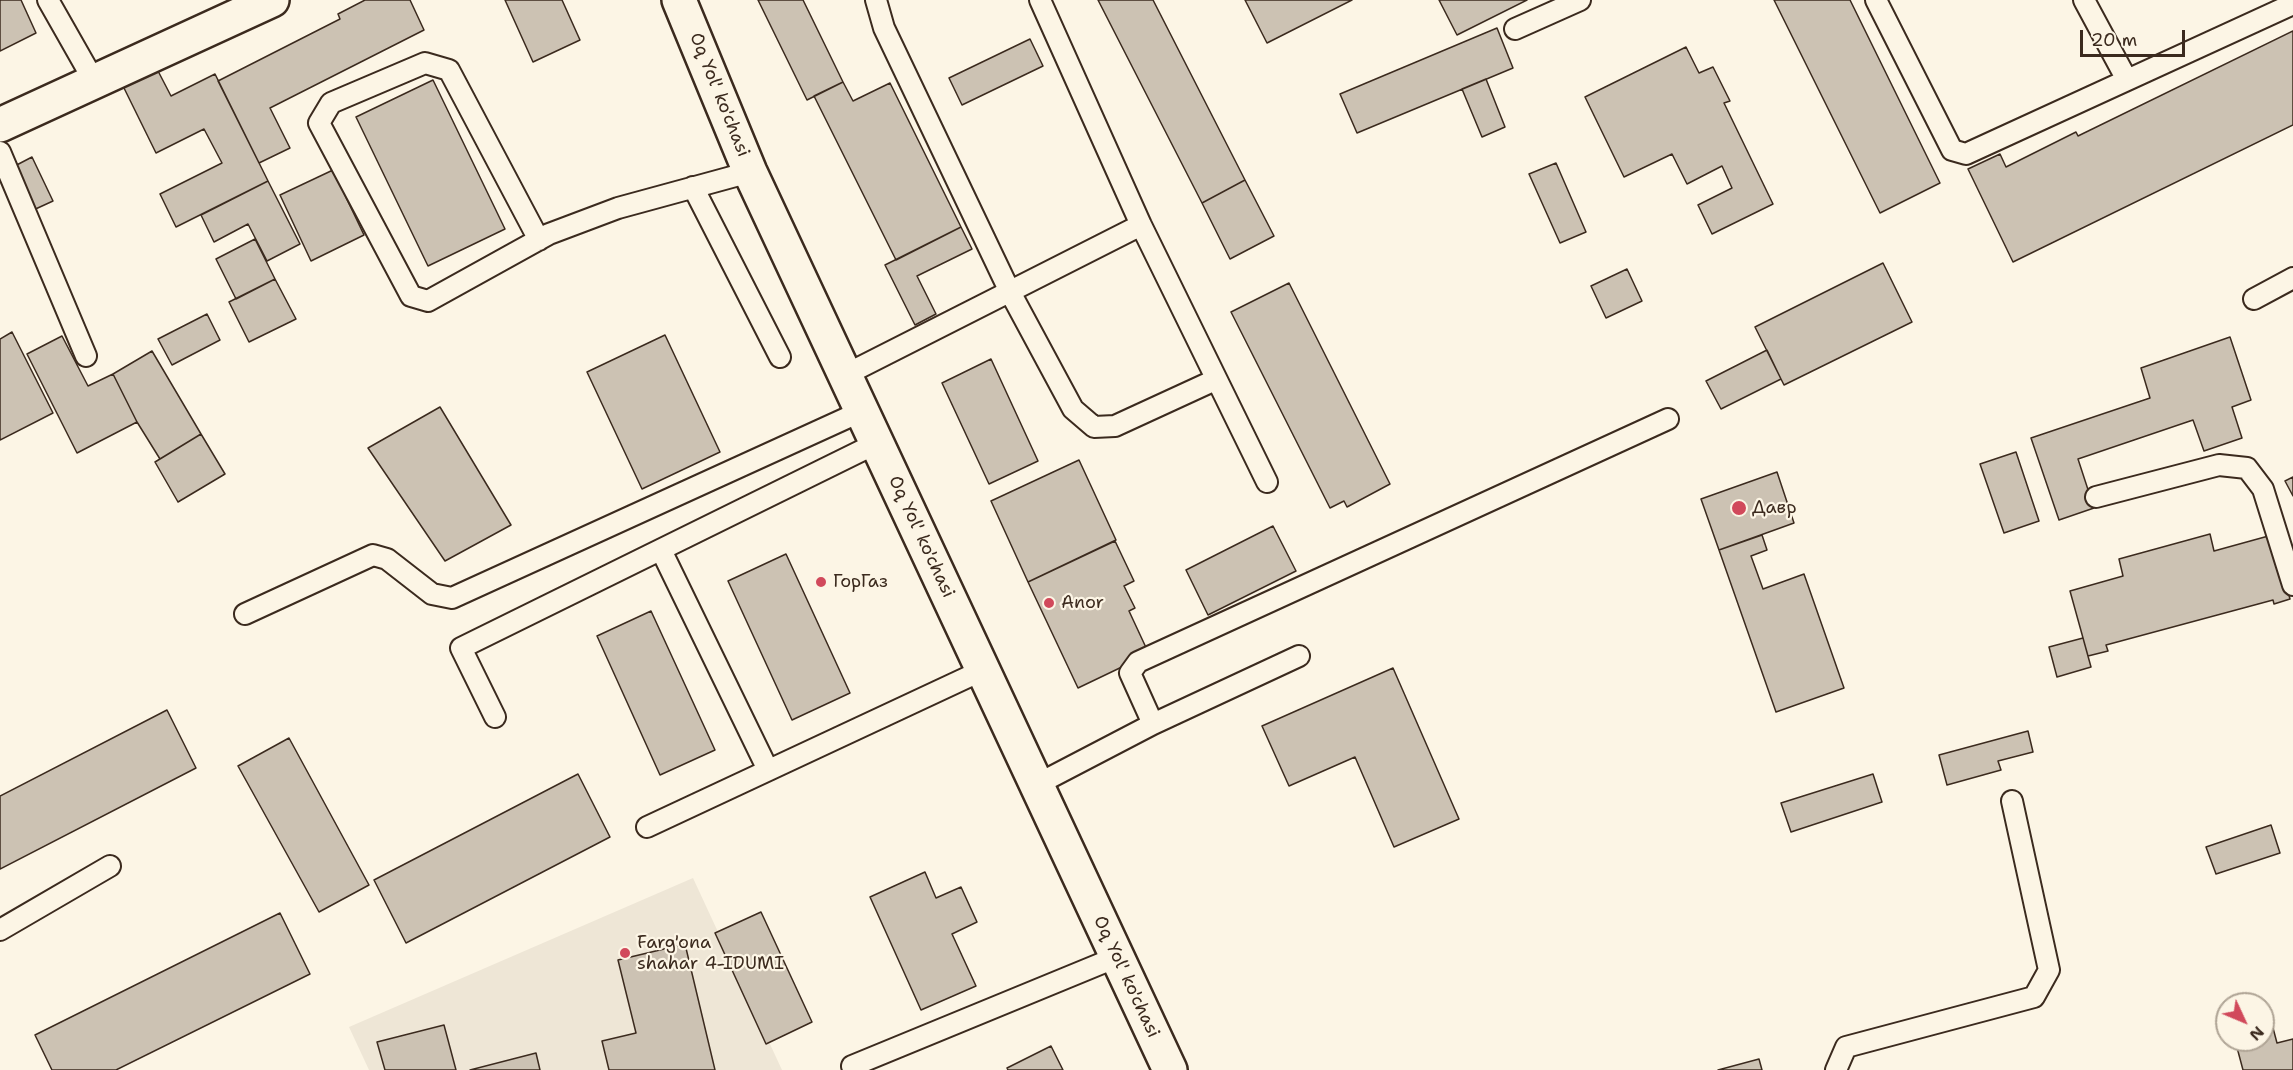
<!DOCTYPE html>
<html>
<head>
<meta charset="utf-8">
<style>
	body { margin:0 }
	#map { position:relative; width:2293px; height:1070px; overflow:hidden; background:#fcf5e5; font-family:"Shantell Sans",sans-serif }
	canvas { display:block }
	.north { position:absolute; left:2215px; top:992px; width:60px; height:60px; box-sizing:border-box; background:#fcf5e5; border:2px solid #afa495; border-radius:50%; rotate:134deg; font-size:16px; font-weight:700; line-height:24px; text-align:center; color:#3b2a1e }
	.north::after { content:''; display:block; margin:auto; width:21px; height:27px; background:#d1495b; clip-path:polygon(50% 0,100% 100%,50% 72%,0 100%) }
	.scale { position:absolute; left:2080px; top:30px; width:105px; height:27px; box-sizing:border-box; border:3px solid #3b2a1e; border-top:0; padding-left:8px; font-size:18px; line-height:21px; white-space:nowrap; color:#3b2a1e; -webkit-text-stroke:4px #fcf5e5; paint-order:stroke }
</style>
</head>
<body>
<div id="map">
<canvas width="2293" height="1070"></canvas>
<div class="north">N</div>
<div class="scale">20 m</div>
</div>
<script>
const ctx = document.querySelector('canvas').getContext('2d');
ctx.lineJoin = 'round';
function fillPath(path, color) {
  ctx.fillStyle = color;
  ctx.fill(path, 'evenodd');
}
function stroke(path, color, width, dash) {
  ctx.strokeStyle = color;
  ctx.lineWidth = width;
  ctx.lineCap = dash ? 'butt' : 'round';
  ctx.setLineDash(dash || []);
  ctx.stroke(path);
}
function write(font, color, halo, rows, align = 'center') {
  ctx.font = font + ' "Shantell Sans",sans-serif';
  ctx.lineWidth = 4.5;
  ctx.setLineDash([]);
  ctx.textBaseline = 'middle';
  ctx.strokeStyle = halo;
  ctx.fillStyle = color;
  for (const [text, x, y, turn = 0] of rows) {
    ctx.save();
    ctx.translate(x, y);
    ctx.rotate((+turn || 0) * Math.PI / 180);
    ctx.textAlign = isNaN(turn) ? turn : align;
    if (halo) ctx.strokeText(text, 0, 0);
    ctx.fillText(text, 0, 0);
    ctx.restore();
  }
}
const built = new Path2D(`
	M693,878L782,1070H369L349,1027Z`);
const building = new Path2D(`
	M0,0H21L36,33L0,51Z
	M365,0H410L424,30L270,108L290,148L259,163L218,81L340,19L338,14Z
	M505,0H562L580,40L533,62Z
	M758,0H803L843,82L807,100Z
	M1098,0H1153L1245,180L1202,203Z
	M1245,0H1352L1267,43Z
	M1439,0H1527L1457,35Z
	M1774,0H1850L1940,183L1880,213Z
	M1497,28L1513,68L1357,133L1340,94Z
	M2293,31V125L2013,262L1968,169L2000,154L2006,167L2076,132L2078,136Z
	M1030,39L1043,66L962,105L949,78Z
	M1686,47L1699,73L1713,67L1730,101L1724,103L1773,204L1712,234L1698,205L1732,188L1722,166L1687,184L1672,154L1624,177L1585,97Z
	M157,69L171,96L215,74L268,181L176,227L160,194L222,163L204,129L156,153L123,86Z
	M1486,79L1505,127L1482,137L1462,89Z
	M433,80L505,229L428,266L356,117Z
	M843,82L853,101L890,83L961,227L896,260L814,96Z
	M32,157L53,201L29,212L9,169Z
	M1556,163L1586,232L1560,243L1529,174Z
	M333,170L364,235L311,261L280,195Z
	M1245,180L1274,236L1230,259L1202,203Z
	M268,181L300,244L267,261L248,224L214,242L201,215Z
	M961,227L972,249L917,276L936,314L915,325L885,265Z
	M255,239L275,279L236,299L216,259Z
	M1883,263L1912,322L1784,385L1755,327Z
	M1627,269L1642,301L1606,318L1591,286Z
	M275,279L296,319L249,342L229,302Z
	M1289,283L1390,484L1347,507L1344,501L1330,508L1231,312Z
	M207,314L220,340L172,365L158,339Z
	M12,332L53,413L0,440V339Z
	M665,335L720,452L642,489L587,372Z
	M62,336L88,386L113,374L137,422L77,453L27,354Z
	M2230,337L2251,400L2232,407L2242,438L2204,451L2193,420L2078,459L2094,508L2059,520L2031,438L2150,398L2141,368Z
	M1767,350L1781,379L1721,409L1706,381Z
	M152,351L201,434L160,459L137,422L113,374Z
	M991,359L1038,461L989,484L942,383Z
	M440,407L511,525L445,561L368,448Z
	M201,434L225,474L178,502L155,462Z
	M2016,452L2039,521L2004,533L1980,464Z
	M1079,460L1116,540L1028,582L991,501Z
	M1777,472L1794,523L1719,550L1701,499Z
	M2293,477V496L2285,481Z
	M1273,526L1296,571L1208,615L1186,570Z
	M2210,534L2214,551L2272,535L2290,599L2274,604L2273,600L2106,645L2108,651L2088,656L2070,591L2123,576L2119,559Z
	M1762,535L1767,550L1751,556L1763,589L1804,574L1844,688L1776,712L1719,550Z
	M1115,541L1134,581L1124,586L1135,608L1129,611L1149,654L1078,688L1028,582Z
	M786,554L850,693L792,720L728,581Z
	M651,611L715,750L660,775L597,636Z
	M2083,638L2091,667L2057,677L2049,647Z
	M1393,668L1459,819L1394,847L1355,757L1289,786L1262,726Z
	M167,710L196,768L0,869V796Z
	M2028,731L2033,752L1998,761L2001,770L1947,785L1939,755Z
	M289,738L369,885L319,912L238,766Z
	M578,774L610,837L406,943L374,880Z
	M1873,774L1882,802L1791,832L1781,803Z
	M2271,825L2280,853L2216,874L2206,847Z
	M925,872L936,898L961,887L977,922L952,934L976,986L921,1010L870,897Z
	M761,912L812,1022L766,1044L715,933Z
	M280,913L310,974L116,1070H52L35,1035Z
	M685,944L715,1070H609L602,1041L636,1033L618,960Z
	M2268,1009L2277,1043L2293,1039V1070H2243L2235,1040H2263V1010Z
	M444,1025L456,1070H385L377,1042Z
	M1051,1046L1063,1070H1008L1007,1068Z
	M536,1053L540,1070H470Z
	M1759,1059L1762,1070H1718Z`);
const lane = new Path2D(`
	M48,0L94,81
	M876,0L884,28L1010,292L1073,409L1094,427L1115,426L1215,380
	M1040,0L1141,225L1267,482
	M1876,0L1952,150L1966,154L2293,4
	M2084,0L2127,80
	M1515,29L1580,0
	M0,152L86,356
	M693,187L780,357
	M539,240L449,70L425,63L331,103L319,123L411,296L428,301L549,234L618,208L750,172
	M2254,299L2293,278
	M845,375L1141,225
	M2096,497L2219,465L2247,468L2263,489L2293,585
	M661,550L768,770
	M245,614L373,555L387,559L432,594L452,598L862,411
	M495,717L461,648L877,443
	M1153,724L1130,673L1138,662L1668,419
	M1036,785L1153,724L1299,656
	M647,827L983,670
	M0,930L110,866
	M852,1066L1117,957
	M1836,1070L1846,1047L2034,997L2049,970L2012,801`);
const street = new Path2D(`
	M0,125L272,0`);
const secondary = new Path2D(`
	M679,0L750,172L1170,1070`);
const markers = [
	[1739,508,8,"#d1495b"],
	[821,582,6,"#d1495b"],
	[1049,603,6,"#d1495b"],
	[625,953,6,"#d1495b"]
];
const streetNames = [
	["Oq Yol' ko'chasi",719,95,68],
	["Oq Yol' ko'chasi",921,537,65],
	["Oq Yol' ko'chasi",1126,977,65]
];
const poiNames = [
	["Давр",1752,508],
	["ГорГаз",833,582],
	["Anor",1061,603],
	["Farg'ona",637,943],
	["shahar 4-IDUMI",637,964]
];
fillPath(built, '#eee6d6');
fillPath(building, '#ccc2b3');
stroke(building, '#3b2a1e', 1.5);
stroke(lane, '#3b2a1e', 24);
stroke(street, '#3b2a1e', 38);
stroke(secondary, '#3b2a1e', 38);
stroke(lane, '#fcf5e5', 20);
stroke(street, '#fcf5e5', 33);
stroke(secondary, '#fcf5e5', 33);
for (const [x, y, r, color] of markers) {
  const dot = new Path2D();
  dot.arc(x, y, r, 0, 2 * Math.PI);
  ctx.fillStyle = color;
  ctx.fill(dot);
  stroke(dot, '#fcf5e5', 2);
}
write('18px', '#3b2a1e', '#fcf5e5', streetNames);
write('18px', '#3b2a1e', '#fcf5e5', poiNames, 'left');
</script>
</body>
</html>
